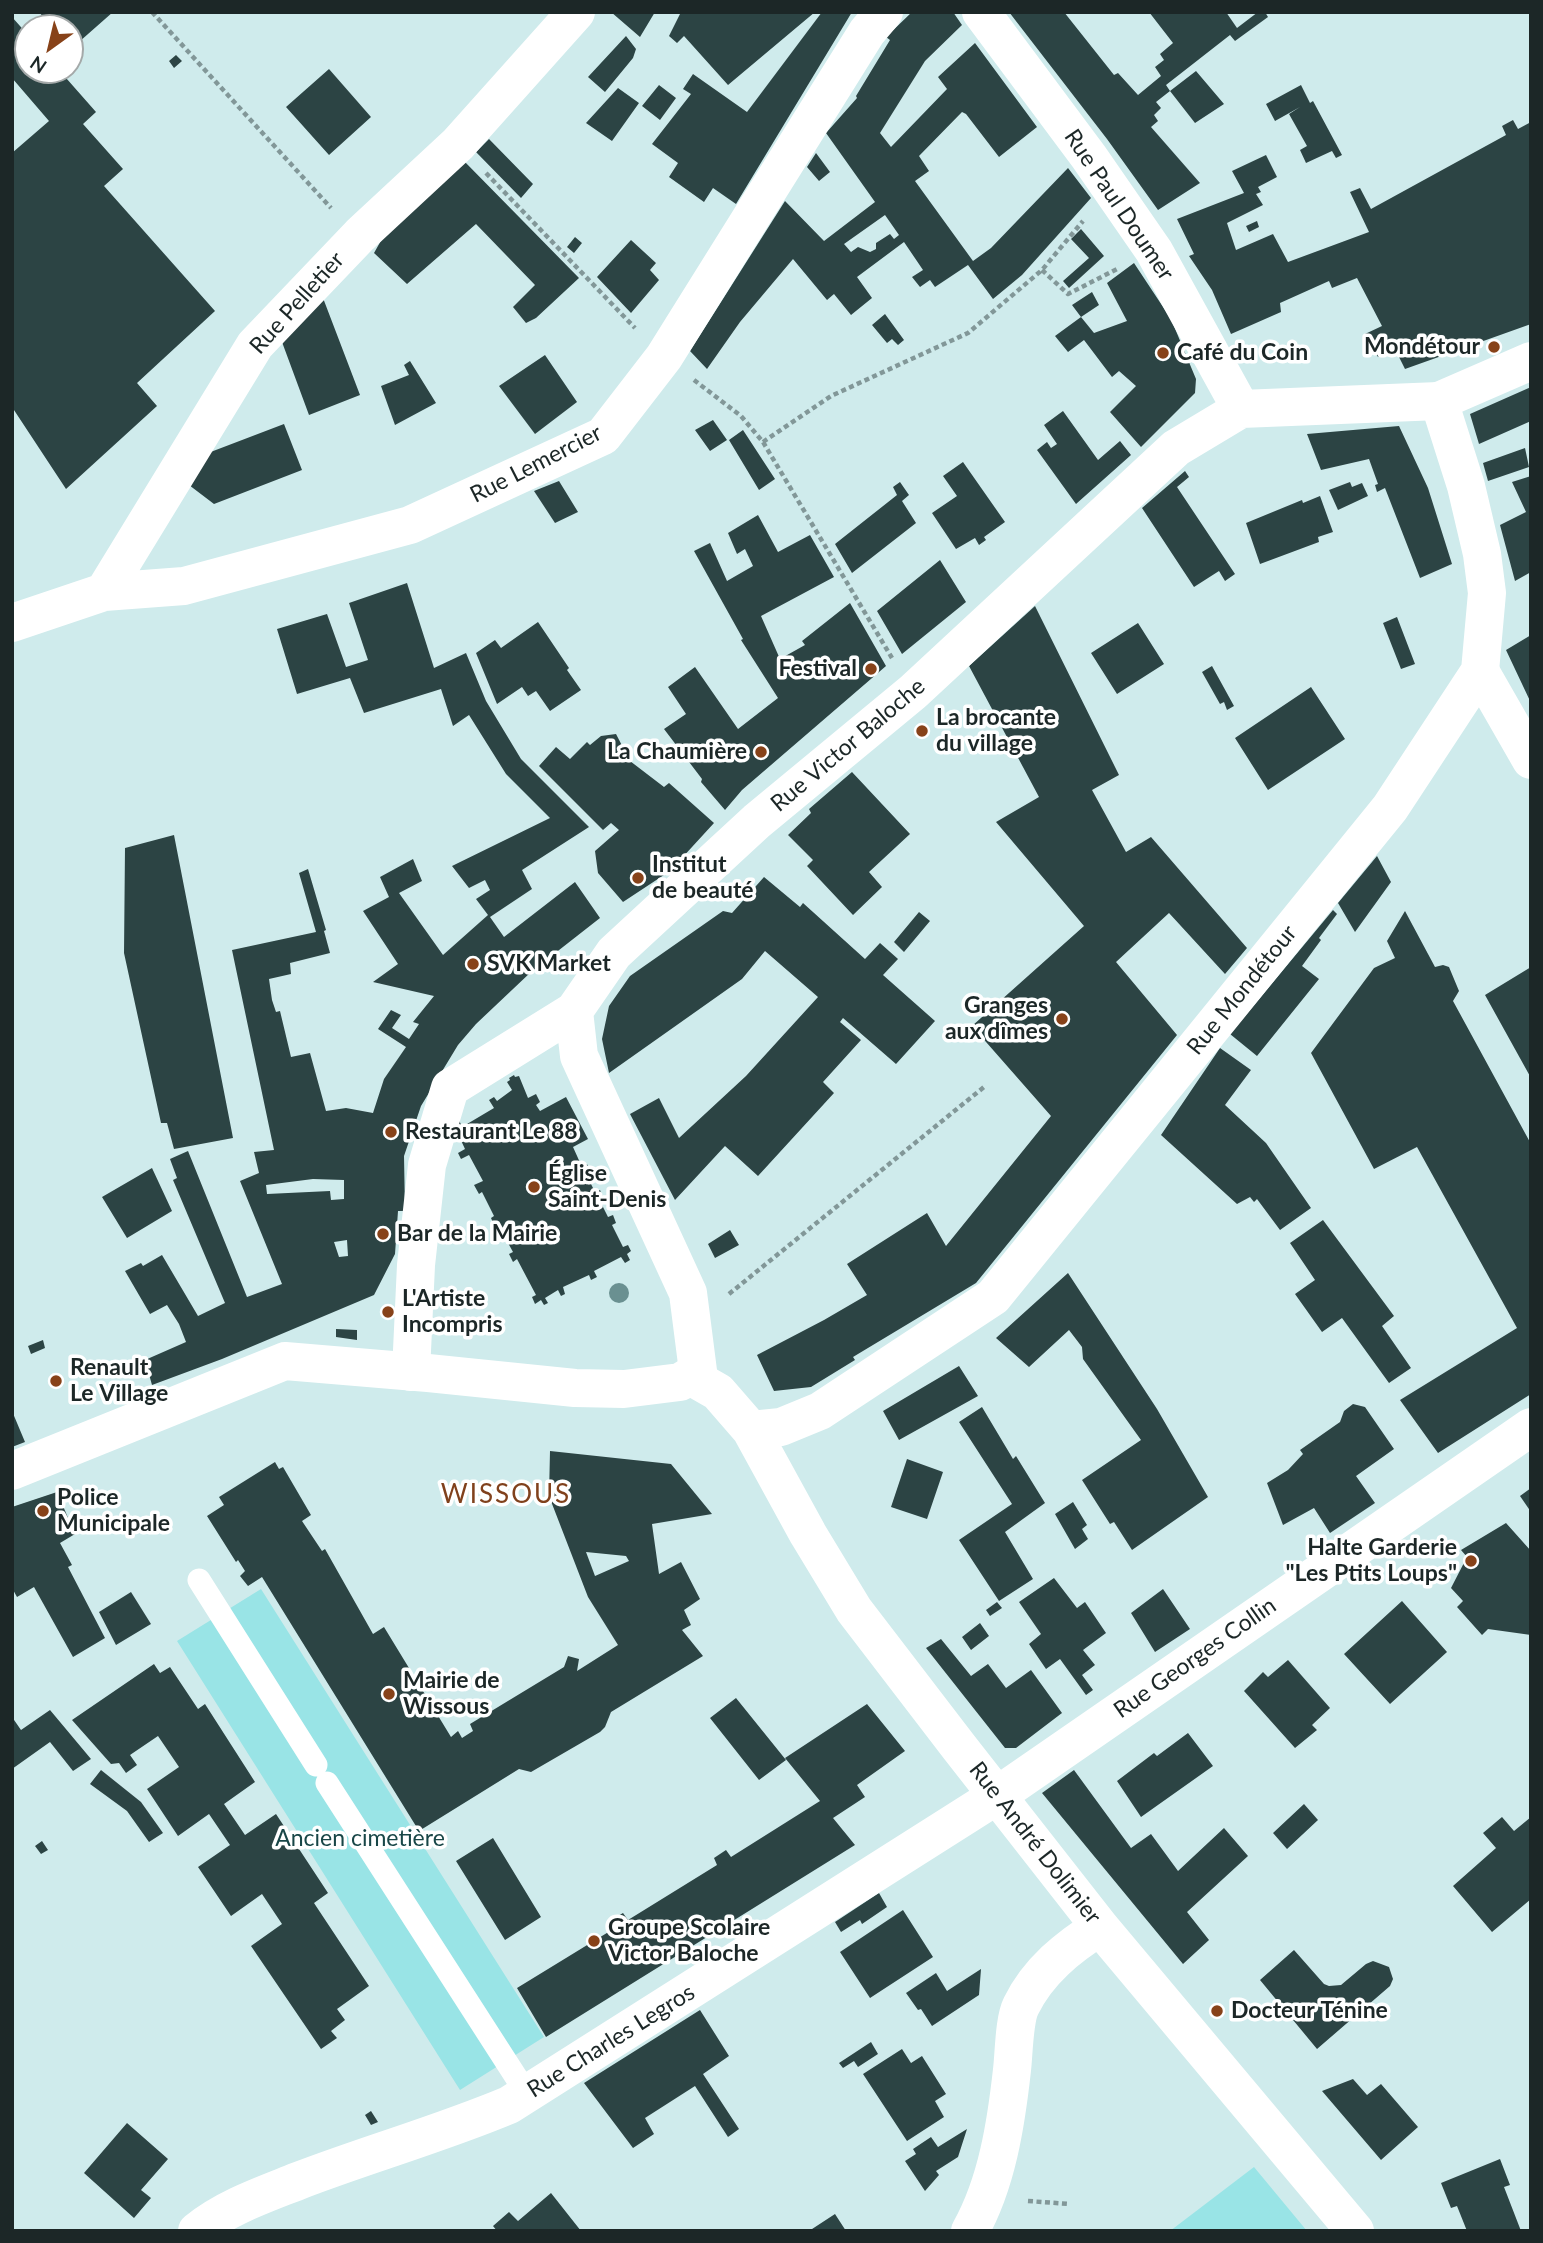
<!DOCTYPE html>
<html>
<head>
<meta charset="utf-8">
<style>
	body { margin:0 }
	#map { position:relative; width:1543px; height:2243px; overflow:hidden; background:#cfebec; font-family:Lato,sans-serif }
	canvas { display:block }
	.frame { position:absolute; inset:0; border:14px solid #1c2727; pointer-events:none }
	.north { position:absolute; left:14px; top:14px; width:70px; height:70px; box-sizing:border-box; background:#fff; border:2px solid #a4a9a9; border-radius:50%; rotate:214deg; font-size:19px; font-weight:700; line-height:28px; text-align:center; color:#1c2727 }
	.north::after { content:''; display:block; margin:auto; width:24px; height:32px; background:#874219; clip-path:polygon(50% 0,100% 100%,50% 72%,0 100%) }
</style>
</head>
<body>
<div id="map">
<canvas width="1543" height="2243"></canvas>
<div class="frame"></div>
<div class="north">N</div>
</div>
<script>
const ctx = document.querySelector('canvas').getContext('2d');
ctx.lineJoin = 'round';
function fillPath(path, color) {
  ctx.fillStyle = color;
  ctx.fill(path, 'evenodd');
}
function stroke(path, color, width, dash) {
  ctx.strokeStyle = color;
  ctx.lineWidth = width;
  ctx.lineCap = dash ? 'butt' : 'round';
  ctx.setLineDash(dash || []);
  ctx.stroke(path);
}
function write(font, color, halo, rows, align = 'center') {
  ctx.font = font + ' Lato,sans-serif';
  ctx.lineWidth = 7;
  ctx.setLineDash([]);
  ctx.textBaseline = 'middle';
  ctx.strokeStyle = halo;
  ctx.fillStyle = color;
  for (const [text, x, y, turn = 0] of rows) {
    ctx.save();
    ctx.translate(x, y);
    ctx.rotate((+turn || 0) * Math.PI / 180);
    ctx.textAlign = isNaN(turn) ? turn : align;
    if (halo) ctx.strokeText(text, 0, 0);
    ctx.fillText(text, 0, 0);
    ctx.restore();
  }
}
const green = new Path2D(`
	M261,1589L544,2037L460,2090L177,1641Z
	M1254,2167L1307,2231H1170Z`);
const building = new Path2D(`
	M39,12H113L71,49L70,28H53Z
	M611,12H655L640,37Z
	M681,12H815L728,85L684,36L677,43L669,36Z
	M822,12H852L736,204L713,188L704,202L669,177L678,163L652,144L691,94L683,89L693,74L747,112Z
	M912,12H953L962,25L925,61L880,133L891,147L947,89L938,77L975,43L1037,127L999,157L966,114L962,112L919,156L929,171L915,181L973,261L991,248L1068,168L1091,198L1022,275L993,299L968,265L935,287L930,280L920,287L912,277L923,270L904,242L857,277L872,298L851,315L834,294L827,300L793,259L740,322L707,369L690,351L785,201L824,241L875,202L826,133L857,98L856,96L890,40L886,37ZM885,215L899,235L894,239L890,234L876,243V249L870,252L858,247L851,252L844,244Z
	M1009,12H1064L1114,75L1118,73L1138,95L1161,76L1155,67L1164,60L1160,54L1173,43L1149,12H1226L1237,28L1258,12H1265L1268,17L1235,41L1230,35L1166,85L1170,91L1156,102L1161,108L1154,115L1158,121L1151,127L1200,183L1158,210L1107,139Z
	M12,17L28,35V70H59L96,112L83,124L123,169L104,186L215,311L137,383L157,406L66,489L12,407V153L49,121L12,78Z
	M626,36L636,49L633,58L605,92L588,77Z
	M176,55L182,61L174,68L169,61Z
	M329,69L371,117L329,155L286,107Z
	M1196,71L1224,104L1195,123L1170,91Z
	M659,85L676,98L660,120L642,106Z
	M1301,85L1310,103L1313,101L1342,155L1336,158L1332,151L1306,163L1300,150L1307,146L1289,114L1300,107L1275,121L1266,104Z
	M618,88L639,103L612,141L586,123Z
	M1513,120L1518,129L1531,122V324L1405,369L1395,349L1378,357L1365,334L1382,326L1357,278L1332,288L1329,281L1280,303L1281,312L1231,334L1212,290L1189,256L1194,254L1177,219L1244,193L1232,171L1266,155L1277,177L1258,187L1261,192L1256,194L1263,205L1227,223L1236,250L1273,234L1288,262L1369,232L1350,192L1360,188L1371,209L1506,135L1502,126Z
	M489,139L533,184L521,198L476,152Z
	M816,153L830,172L819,181L807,167Z
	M464,161L579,278L536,318L526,323L513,307L535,285L476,224L407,284L374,253L387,230Z
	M1257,221L1259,227L1249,232L1246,226Z
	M1081,229L1104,256L1069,288L1063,281L1089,258L1071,239Z
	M575,237L582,243L574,253L567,247Z
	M631,240L656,263L650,270L659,280L631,313L597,277Z
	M1134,263L1171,319L1196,379L1195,393L1141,447L1110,412L1136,386L1119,371L1112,377L1084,340L1068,352L1055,336L1081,317L1094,333L1127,321L1107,283Z
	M1092,292L1099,305L1081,317L1072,305Z
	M323,298L360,395L309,415L282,342Z
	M885,314L904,340L898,345L892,339L887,343L872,325Z
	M545,355L577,402L535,434L499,386Z
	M410,361L436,403L395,425L381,386L409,375L404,365Z
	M1531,387V421L1479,444L1470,414Z
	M1063,411L1098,460L1120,441L1131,455L1076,504L1037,450L1047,442L1051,448L1057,444L1044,425Z
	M713,420L727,440L710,451L695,430Z
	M284,424L302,470L214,504L189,485L208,453Z
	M1399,426L1428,488L1452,564L1420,578L1385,488L1377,492L1375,485L1378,484L1369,459L1321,470L1307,434Z
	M743,430L775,479L759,490L729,440Z
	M1525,448L1529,467L1488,481L1483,463Z
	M963,462L1005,522L984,537L986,540L979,545L975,538L956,549L932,513L957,496L943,476Z
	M1185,471L1189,477L1177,487L1235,574L1225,581L1219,571L1194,587L1142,508Z
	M1531,476V572L1515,581L1500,525L1526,512L1512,482Z
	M559,481L578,512L555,523L534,491Z
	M900,482L909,495L902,501L916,523L852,573L835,544L897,495L893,487Z
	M1350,482L1352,487L1362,483L1368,496L1338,510L1329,490Z
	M1320,496L1333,532L1318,537L1319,542L1260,564L1246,523L1302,500L1303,503Z
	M758,515L778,552L810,535L834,577L761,616L780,659L805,645L802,641L850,603L886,666L742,790L725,810L701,782L702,779L664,729L686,714L668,687L695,667L738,729L778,698L741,640L743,639L694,551L710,543L727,581L753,566L745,549L737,554L728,533Z
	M940,560L966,602L902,654L877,611Z
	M407,583L434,668L466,653L486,701L521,759L589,827L522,870L532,889L490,917L504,937L575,882L600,918L531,972L476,1024L458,1045L421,1106L404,1156L405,1211H398L395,1254L374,1295L222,1359L152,1385L145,1360L186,1342L179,1324L167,1305L150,1314L125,1271L141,1263L143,1266L162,1255L198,1316L225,1303L173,1180L177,1178L170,1159L188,1151L247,1297L282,1284L240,1181L259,1173L254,1152L274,1150L232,950L316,932L299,873L308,869L326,930L324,931L330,953L290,963L291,974L269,979L272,1000L276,1012L280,1011L291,1057L310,1053L326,1111L346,1108L373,1113L384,1079L406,1047L378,1029L391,1010L401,1015L392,1028L409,1039L419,1024L413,1022L434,996L373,982L398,964L363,911L389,897L380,877L413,859L422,881L399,893L443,955L488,915L476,899L490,890L485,880L469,888L452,866L550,818L506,774L469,715L453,726L441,689L364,713L350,678L297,694L277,629L327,614L346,667L368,660L349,603ZM313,1179L344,1180V1199L331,1200L330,1191L267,1194L266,1185ZM347,1240L348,1256L339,1257L334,1242Z
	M1035,606L1119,775L1092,790L1126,852L1151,837L1247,948L1225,974L1169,913L1116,962L1177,1035L976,1283L853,1357L855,1360L811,1387L774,1391L757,1355L824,1320L867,1295L847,1264L927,1213L946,1246L1051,1116L972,1026L1084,926L996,822L1039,797L969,666Z
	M1397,617L1415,664L1401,669L1383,623Z
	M538,622L569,668L567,670L581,690L550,711L536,691L528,696L522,687L497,704L476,653L495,640L501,648Z
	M1138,623L1164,664L1117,694L1091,653Z
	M1531,635V703L1506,650Z
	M1212,666L1234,706L1227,710L1224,702L1220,704L1202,672Z
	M1311,687L1345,739L1268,790L1235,738Z
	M616,734L630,761L664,787L669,783L714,823L670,871L623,902L598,873L595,851L619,830L611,823L603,830L539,766L556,747L570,759L587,742L590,745L601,736Z
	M852,772L910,834L869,872L882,887L853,915L807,866L813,860L788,835L811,813L809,809Z
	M174,835L233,1138L174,1149L167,1123H161L124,953L125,848Z
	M1377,856L1391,882L1355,932L1338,903Z
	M764,877L800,907L803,903L865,959L880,943L898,959L883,975L935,1021L896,1064L843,1018L840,1022L861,1040L823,1082L834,1093L758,1176L725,1146L675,1200L630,1114L659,1098L679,1138L746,1076L818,997L765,951L742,979L609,1073L602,1039L609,1006L630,976L723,911L732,913Z
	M1333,910L1337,914L1319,938L1321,940L1302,966L1319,979L1257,1056L1230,1034Z
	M1405,911L1435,967L1443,965L1449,967L1459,991L1453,1001L1531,1144V1394L1438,1453L1400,1400L1517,1328L1417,1147L1374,1169L1311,1053L1374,968L1395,958L1387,941Z
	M919,912L930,921L904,952L894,942Z
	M1531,967V1078L1485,995Z
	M1220,1048L1251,1070L1225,1105L1266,1143L1311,1208L1280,1230L1257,1199L1254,1202L1250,1197L1237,1204L1161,1135Z
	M514,1075L515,1077L519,1076L528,1098L536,1094L540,1102L536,1105L540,1111L566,1097L588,1139L573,1147L582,1167L587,1164L590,1172L586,1174L595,1192L600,1190L603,1197L599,1199L608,1217L613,1215L616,1223L612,1225L623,1247L628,1245L631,1251L627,1254L630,1260L625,1263L621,1257L594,1271L597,1277L591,1280L589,1275L563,1287L565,1294L561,1296L558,1290L545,1298L548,1303L544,1305L541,1300L535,1304L532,1297L536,1295L517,1259L513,1262L509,1254L513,1252L497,1223L494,1225L491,1218L494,1216L482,1192L479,1194L474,1185L483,1181L469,1155L461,1159L458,1153L465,1149L458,1134L453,1138L459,1120L462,1127L494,1108L489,1100L494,1097L497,1101L512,1090L507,1082L510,1080L509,1078Z
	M152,1168L172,1211L127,1238L102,1197Z
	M1323,1220L1394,1316L1382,1326L1411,1368L1389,1383L1342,1318L1322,1332L1295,1294L1315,1280L1290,1243Z
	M730,1230L739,1245L715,1258L708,1244Z
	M1068,1273L1157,1409L1208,1497L1132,1550L1114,1522L1110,1524L1082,1480L1141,1440L1083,1359L1082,1347L1069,1330L1029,1367L996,1338Z
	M336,1329L357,1330V1340L336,1337Z
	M43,1340L45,1348L31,1354L28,1346Z
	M959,1366L978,1396L899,1440L883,1411Z
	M1353,1404L1365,1407L1394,1449L1356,1476L1375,1503L1330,1533L1314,1508L1283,1525L1267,1483L1288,1470L1303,1454L1300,1450L1340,1422L1344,1411Z
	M982,1407L1013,1459L1016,1456L1045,1503L1005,1532L1033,1579L999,1601L959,1540L1012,1504L959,1422Z
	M12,1411L25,1442L12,1447Z
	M550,1451L671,1464L712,1514L652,1524L659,1574L681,1562L700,1599L684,1610L691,1625L682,1630L703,1656L611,1712L605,1727L600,1732L531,1772L519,1769L419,1831L262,1577L248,1586L240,1576L245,1571L238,1560L236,1562L207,1516L224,1505L219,1497L275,1462L279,1469L283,1467L311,1515L302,1521L322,1551L325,1549L373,1634L384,1627L451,1737L458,1731L462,1738L473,1731L470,1724L564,1667L568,1656L579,1659L577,1671L618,1645L588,1597L549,1496ZM586,1552L626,1556L629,1561L595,1576Z
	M907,1459L943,1472L927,1519L891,1507Z
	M1531,1488V1512L1520,1496Z
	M57,1492L75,1534L60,1543L72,1565L68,1567L105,1638L73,1657L34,1587L17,1597L12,1588V1507Z
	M1073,1502L1087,1525L1082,1529L1088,1539L1075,1549L1055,1514Z
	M1506,1523L1531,1551V1635L1488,1629L1482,1635L1457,1607L1463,1601L1451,1588L1467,1557L1461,1550Z
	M1054,1578L1077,1608L1085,1602L1106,1633L1083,1650L1095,1665L1082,1675L1093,1690L1086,1695L1060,1659L1046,1669L1029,1644L1041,1634L1019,1602Z
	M1163,1589L1190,1629L1155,1652L1131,1613Z
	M131,1592L151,1624L116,1645L99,1612Z
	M1402,1601L1447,1652L1390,1704L1344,1654Z
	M997,1602L1002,1608L990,1616L986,1610Z
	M980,1623L989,1636L971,1650L962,1637Z
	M941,1639L971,1676L988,1664L1006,1688L1031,1670L1062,1713L1016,1748H1005L926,1648Z
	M1288,1660L1330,1708L1312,1725L1317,1730L1295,1748L1244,1691L1263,1672L1268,1677Z
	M154,1664L160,1673L170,1667L198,1709L205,1704L255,1782L224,1804L245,1835L276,1814L328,1893L314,1903L369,1986L337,2009L345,2020L331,2031L337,2038L321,2049L251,1946L282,1924L262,1894L231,1916L198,1867L230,1845L209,1814L178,1836L147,1789L179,1767L158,1736L130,1755L137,1765L126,1773L119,1763L111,1764L72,1720Z
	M736,1698L786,1760L759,1780L710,1718Z
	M867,1704L905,1751L857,1785L865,1797L833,1818L855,1845L546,2037L517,1988L615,1928L611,1920L623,1913L628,1920L717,1865L714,1858L726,1850L731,1857L820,1801L785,1758Z
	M50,1710L91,1759L73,1771L50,1742L12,1769V1717L21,1730Z
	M1188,1733L1213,1766L1141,1817L1117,1781L1154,1753L1157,1756Z
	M101,1770L141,1802L163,1833L149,1842L127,1811L90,1784Z
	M1074,1770L1131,1848L1151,1834L1178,1871L1224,1828L1248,1856L1187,1912L1209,1940L1183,1964L1042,1793Z
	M1304,1804L1318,1820L1287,1849L1273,1833Z
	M1502,1817L1514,1831L1531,1817V1899L1492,1932L1453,1886L1496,1848L1483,1833Z
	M493,1838L541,1917L505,1940L456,1861Z
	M42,1841L48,1850L41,1854L35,1846Z
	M879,1893L887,1907L862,1924L860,1920L841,1932L835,1922Z
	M903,1910L933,1957L870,1998L840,1952Z
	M1294,1950L1324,1984L1329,1986L1341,1985L1366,1964L1373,1961L1389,1967L1393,1979L1390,1986L1317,2049L1260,1980Z
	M981,1969L979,1995L932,2026L921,2009L918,2010L906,1993L936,1973L947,1991Z
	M700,2010L729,2056L703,2074L739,2129L728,2137L695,2086L645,2118L654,2134L633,2148L584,2083Z
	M871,2042L878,2054L858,2067L854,2061L843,2068L839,2063Z
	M902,2049L911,2063L922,2056L946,2094L935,2101L944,2117L907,2141L863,2074Z
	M1353,2079L1367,2095L1381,2084L1418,2127L1381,2160L1322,2091Z
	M371,2111L378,2122L371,2125L365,2115Z
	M127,2123L168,2159L141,2190L151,2198L134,2218L84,2173Z
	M967,2129L958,2157L936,2171L939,2175L925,2191L905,2161L916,2154L913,2149L931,2137L938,2147Z
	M1500,2159L1510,2185L1504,2187L1521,2231H1467L1457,2206L1451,2208L1441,2183Z
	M551,2193L581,2231H497L493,2226L509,2212L518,2221Z
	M835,2214L846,2231H809Z`);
const path = new Path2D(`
	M152,12L331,208
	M486,173L635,328
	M1042,270L1068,294L1117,269
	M694,380L741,416L763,442L892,658
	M763,442L831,396L968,333L1042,270L1083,221
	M729,1294L984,1087
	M1028,2201L1069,2204`);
const lane = new Path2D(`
	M199,1580L316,1765
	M327,1783L527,2094`);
const street = new Path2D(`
	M981,12L1089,157L1154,251L1241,409
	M104,592L184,586L410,525L603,436L664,357L867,32L884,12
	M12,623L104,592L255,345L360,235L458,144L576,12
	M1480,671L1531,760
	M574,1011L579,1056L688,1293L699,1379
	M411,1372L416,1265L427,1165L450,1088L574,1011L614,953L757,821L913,692L1176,448L1241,409L1439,401
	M197,2231C227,2207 263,2195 298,2181C368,2154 440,2134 509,2105L998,1795`);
const secondary = new Path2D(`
	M751,1430L781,1427L820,1411L993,1297L1390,808L1480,671L1487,593L1482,554L1466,486L1439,401L1531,361
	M12,1471L285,1361L428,1373L575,1388L624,1389L680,1382L690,1376L718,1392L751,1430L808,1534L854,1610L959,1747L1100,1927L1355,2231
	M998,1795L1531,1427
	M970,2231C997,2183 1006,2124 1012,2070C1014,2053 1014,2020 1021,2006C1038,1971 1068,1947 1100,1927`);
const trees = [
	[619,1293]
];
const markers = [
	[1494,347,7,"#874219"],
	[1163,353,7,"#874219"],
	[871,669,7,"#874219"],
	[922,731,7,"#874219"],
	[761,752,7,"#874219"],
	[638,878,7,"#874219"],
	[473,964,7,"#874219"],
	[1062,1019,7,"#874219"],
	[391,1132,7,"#874219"],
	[534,1187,7,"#874219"],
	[383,1234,7,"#874219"],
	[388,1312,7,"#874219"],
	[56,1381,7,"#874219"],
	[43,1511,7,"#874219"],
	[1471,1561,7,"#874219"],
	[389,1694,7,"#874219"],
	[594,1941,7,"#874219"],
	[1217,2011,7,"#874219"]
];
const streetNames = [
	["Rue Paul Doumer",1119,205,56],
	["Rue Pelletier",297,303,-48],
	["Rue Lemercier",536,464,-27],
	["Rue Victor Baloche",848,745,-40],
	["Rue Mondétour",1242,990,-51],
	["Rue Georges Collin",1195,1658,-35],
	["Rue André Dolimier",1035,1843,52],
	["Rue Charles Legros",611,2041,-32]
];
const poiNames = [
	["Mondétour",1480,347,"right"],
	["Café du Coin",1177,353],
	["Festival",857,669,"right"],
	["La brocante",936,718],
	["du village",936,744],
	["La Chaumière",747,752,"right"],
	["Institut",652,865],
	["de beauté",652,891],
	["SVK Market",487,964],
	["Granges",1048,1006,"right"],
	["aux dîmes",1048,1032,"right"],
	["Restaurant Le 88",405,1132],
	["Église",548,1174],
	["Saint-Denis",548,1200],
	["Bar de la Mairie",397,1234],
	["L'Artiste",402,1299],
	["Incompris",402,1325],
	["Renault",70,1368],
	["Le Village",70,1394],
	["Police",57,1498],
	["Municipale",57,1524],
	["Halte Garderie",1457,1548,"right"],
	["\"Les Ptits Loups\"",1457,1574,"right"],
	["Mairie de",403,1681],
	["Wissous",403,1707],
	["Groupe Scolaire",608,1928],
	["Victor Baloche",608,1954],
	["Docteur Ténine",1231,2011]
];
const parkNames = [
	["Ancien cimetière",360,1839]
];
const quarterNames = [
	["WISSOUS",506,1495]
];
fillPath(green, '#99e4e6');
fillPath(building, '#2c4444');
stroke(path, '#829798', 4.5, [5, 3.5]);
stroke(lane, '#fff', 23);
stroke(street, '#fff', 38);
stroke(secondary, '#fff', 38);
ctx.fillStyle = '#6a9091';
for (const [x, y] of trees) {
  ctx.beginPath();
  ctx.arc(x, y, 10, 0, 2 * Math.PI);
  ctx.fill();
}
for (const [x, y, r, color] of markers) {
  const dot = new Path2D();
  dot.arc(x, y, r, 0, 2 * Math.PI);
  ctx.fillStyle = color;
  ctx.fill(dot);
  stroke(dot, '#fff', 2.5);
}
write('23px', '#1c2727', '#fff', streetNames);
write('bold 23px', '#1c2727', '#fff', poiNames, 'left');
write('23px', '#184647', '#fff', parkNames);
ctx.letterSpacing = '2px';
write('26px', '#80411c', '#fff', quarterNames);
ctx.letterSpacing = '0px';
</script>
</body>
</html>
